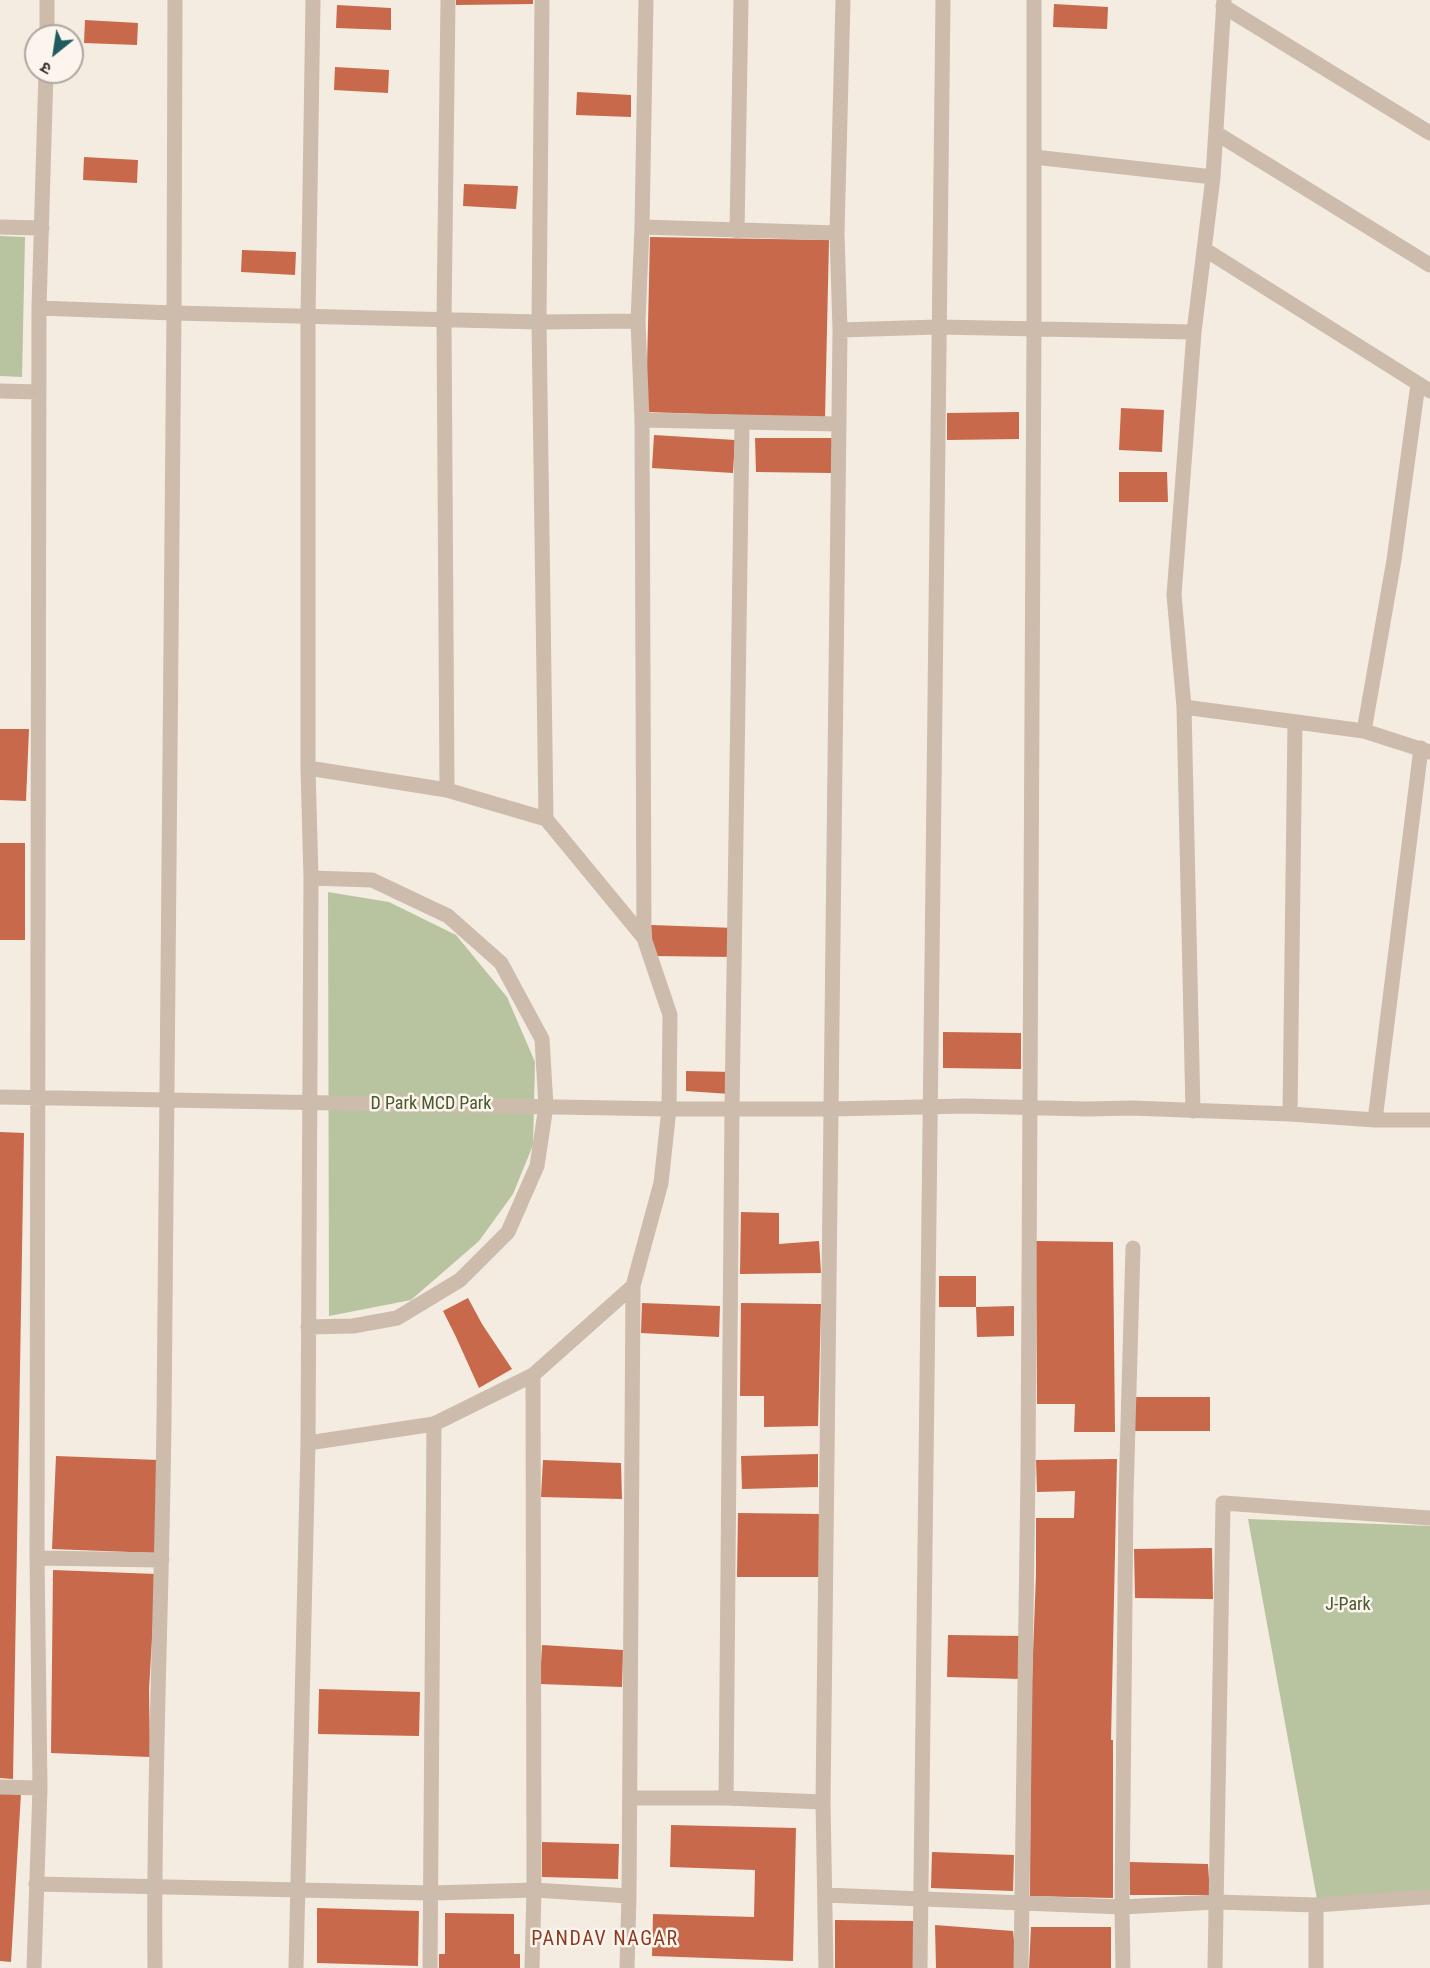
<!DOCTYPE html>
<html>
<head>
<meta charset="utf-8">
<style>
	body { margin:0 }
	#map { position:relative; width:1430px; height:1968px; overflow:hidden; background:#f4ebe1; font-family:"Roboto Condensed","Noto Sans Devanagari",sans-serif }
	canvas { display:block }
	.north { position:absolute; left:24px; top:24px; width:60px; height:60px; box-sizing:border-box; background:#fbf5ee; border:2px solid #aea6a0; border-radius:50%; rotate:210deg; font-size:16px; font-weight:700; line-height:24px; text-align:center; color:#3b302b }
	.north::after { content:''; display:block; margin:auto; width:21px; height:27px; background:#1f5a5e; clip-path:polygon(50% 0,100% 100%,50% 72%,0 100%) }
</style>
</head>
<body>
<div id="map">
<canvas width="1430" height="1968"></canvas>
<div class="north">उ</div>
</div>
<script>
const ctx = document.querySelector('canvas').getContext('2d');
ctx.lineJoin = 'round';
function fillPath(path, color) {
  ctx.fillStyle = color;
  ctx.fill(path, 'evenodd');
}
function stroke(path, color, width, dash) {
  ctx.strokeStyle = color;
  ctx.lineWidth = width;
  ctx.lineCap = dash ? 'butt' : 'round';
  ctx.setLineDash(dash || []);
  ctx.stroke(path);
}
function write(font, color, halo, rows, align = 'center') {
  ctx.font = font + ' "Roboto Condensed",sans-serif';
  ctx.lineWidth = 5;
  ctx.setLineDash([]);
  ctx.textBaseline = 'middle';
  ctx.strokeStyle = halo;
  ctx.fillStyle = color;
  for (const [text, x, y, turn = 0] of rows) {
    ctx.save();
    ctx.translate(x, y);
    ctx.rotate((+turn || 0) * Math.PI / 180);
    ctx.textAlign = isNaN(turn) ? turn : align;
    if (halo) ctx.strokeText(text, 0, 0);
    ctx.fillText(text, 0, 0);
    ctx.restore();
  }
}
const green = new Path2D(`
	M0,236L25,237L22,377L0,376Z
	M328,892L389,902L456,935L507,997L535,1062L533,1145L513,1194L479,1241L411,1300L329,1316Z
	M1248,1519L1430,1526V1891L1317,1899Z`);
const building = new Path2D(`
	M456,0H533V4L456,5Z
	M1054,4L1108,7L1107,29L1053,27Z
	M337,5L391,8V30L336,28Z
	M85,20L138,23L137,45L84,43Z
	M335,67L389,70L388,93L334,90Z
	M577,92L631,95V117L576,115Z
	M84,157L138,160L137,183L83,180Z
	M464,184L518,186L516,209L463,206Z
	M650,237L829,240L825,418L646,412Z
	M242,250L296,252L295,275L241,272Z
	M1121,408L1164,410L1162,452L1119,450Z
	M1019,412V439L947,440V413Z
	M654,435L735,440L733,473L652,468Z
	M755,438H832V473L756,472Z
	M1119,472H1167L1168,502H1119Z
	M0,729H29L26,801L0,800Z
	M0,843H25V940H0Z
	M651,925L735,928L734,957L653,956Z
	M943,1032L1021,1033V1069L943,1068Z
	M686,1071L733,1072L730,1094L686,1091Z
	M0,1132L24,1133L13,1779L0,1778Z
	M741,1212L779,1213V1244L819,1241L821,1273L740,1274Z
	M1036,1241L1113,1242L1115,1432H1074L1075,1404H1037Z
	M939,1276H976V1307L1014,1306V1336L977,1337L976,1307H939Z
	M468,1298L482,1324L512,1369L479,1388L456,1337L443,1311Z
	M642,1303L720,1306L719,1337L641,1333Z
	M741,1303L821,1304L818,1426L764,1427V1396H740Z
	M1134,1397H1210V1431H1134Z
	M818,1454V1487L742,1489L741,1456Z
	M56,1456L158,1460L155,1553L52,1549Z
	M1117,1459L1111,1740H1113V1898L1030,1896L1031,1708L1036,1574V1518H1074L1075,1491L1037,1492L1036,1460Z
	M543,1460L621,1463L622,1499L541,1497Z
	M738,1513L821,1514V1577H737Z
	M1212,1548L1213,1599L1135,1598L1134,1549Z
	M53,1570L156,1574L149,1689L150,1757L51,1753Z
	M948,1635L1023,1636L1022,1679L947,1677Z
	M542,1645L623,1650L622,1687L540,1684Z
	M319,1689L420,1692L419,1736L318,1734Z
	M0,1792L21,1793L11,1962L0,1961Z
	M671,1825L796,1828L793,1961L652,1956L653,1914L754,1917L755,1870L670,1867Z
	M542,1842L619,1844L618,1879L542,1877Z
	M932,1852L1014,1855L1013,1891L931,1888Z
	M1129,1862L1208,1864L1210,1895H1130Z
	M317,1908L419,1911L418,1966L317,1963Z
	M445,1913L514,1914V1954H520V1968H439V1954H445Z
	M835,1920L915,1921L914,1968H835Z
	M935,1925L1013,1931L1017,1968H936Z
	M1031,1927H1111V1968H1029Z`);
const minor = new Path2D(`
	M175,0L174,313L539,322L638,321
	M542,0L539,322L546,819
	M1223,6L1430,133
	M47,36V0
	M1216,133L1430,265
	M1034,157L1213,177
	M0,227L42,228
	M642,227L837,233
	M737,231L741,0
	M1204,249L1430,391
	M39,308L174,313C171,682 168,1051 164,1419C162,1602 153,1785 155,1968
	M840,330L938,327L1194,332
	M0,391L39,392
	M642,420L838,424
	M1184,707L1364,731L1430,752
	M1364,731L1394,560L1418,384
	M308,768L447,790L546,819L644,938L670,1015L669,1109L661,1183L633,1286L533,1375L434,1424L308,1443
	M447,790L444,319L448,0
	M644,938L642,420L638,321L642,227L646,0
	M0,1097L669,1109H831L966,1106L1087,1109L1132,1108L1290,1114L1375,1120H1430
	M1193,1111L1184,707L1174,595L1194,332L1213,177L1224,0
	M1290,1114L1295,723
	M1375,1120L1421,748
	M308,1327L353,1326L397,1318L460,1280L508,1232L537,1166L546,1106L542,1039L501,963L448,916L372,880L311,878
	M37,1558L162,1560
	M0,1787L40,1788
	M630,1798H726L823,1802L826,1968
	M726,1798L732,1109L742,423
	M823,1802L840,330L837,233L843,0
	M36,1884L432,1893L534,1890L629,1896
	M825,1895L1122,1907L1216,1902L1316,1905
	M34,1968L40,1788L37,1558L39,308L46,72
	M296,1968L308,1443L311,878L308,768V317L313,0
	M430,1968L434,1424
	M532,1968L534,1890L533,1375
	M627,1968L629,1896L633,1286
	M920,1968C931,1312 933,656 943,0
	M1021,1968L1028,1473L1034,329V0
	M1123,1968L1122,1907L1126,1496L1133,1248
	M1215,1968L1223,1503L1430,1518
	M1316,1968V1905L1430,1897`);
const parkNames = [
	["D Park MCD Park",431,1104],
	["J-Park",1348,1605]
];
const neighbourhoodNames = [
	["PANDAV NAGAR",605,1940]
];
fillPath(green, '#b8c4a0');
fillPath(building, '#c8694b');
stroke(minor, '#cdbbac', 15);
write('18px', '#4a5a2e', '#fbf5ee', parkNames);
ctx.letterSpacing = '1.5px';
write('20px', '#8c3b22', '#fbf5ee', neighbourhoodNames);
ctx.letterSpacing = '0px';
</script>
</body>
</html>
